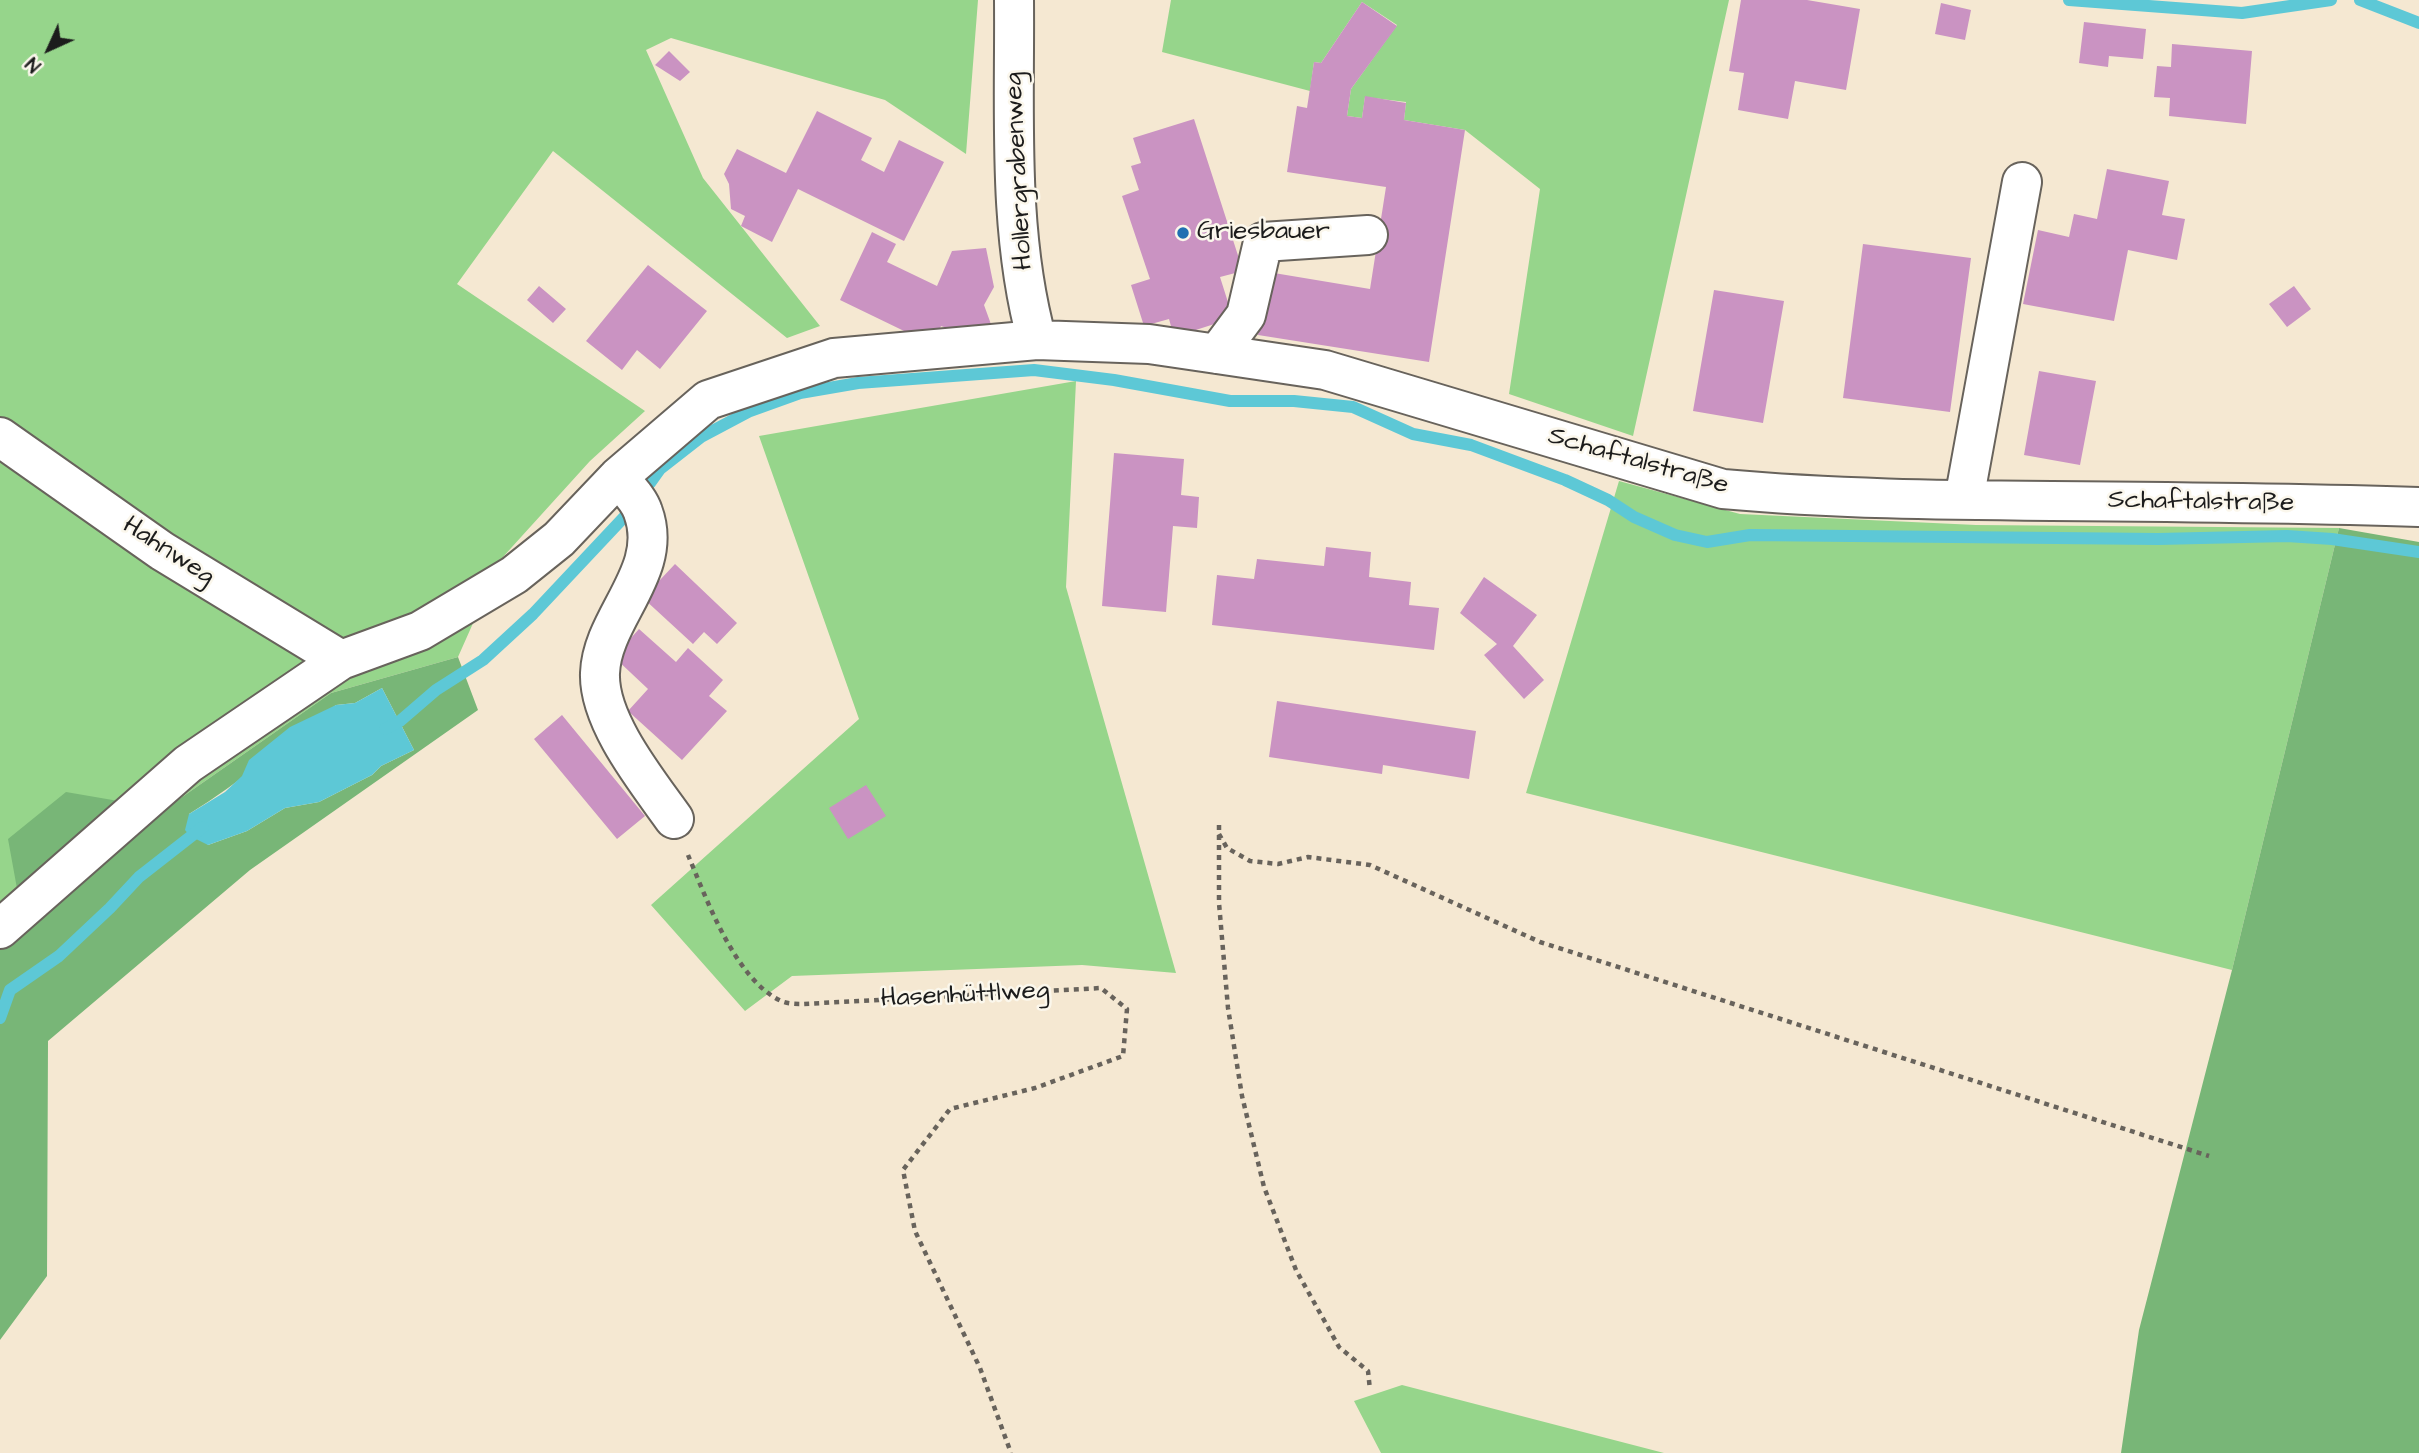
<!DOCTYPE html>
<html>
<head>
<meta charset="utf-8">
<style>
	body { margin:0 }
	#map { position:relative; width:2419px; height:1453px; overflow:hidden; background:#f5e8d2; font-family:"Architects Daughter",sans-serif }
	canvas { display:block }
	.north { position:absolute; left:14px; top:14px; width:70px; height:70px; -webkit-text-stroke:5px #fbf7ec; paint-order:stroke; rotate:225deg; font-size:19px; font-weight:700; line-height:28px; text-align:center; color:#1c1c1c }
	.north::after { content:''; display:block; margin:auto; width:24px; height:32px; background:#1c1c1c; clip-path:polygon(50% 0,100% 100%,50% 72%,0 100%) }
</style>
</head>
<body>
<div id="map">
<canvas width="2419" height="1453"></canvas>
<div class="north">N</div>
</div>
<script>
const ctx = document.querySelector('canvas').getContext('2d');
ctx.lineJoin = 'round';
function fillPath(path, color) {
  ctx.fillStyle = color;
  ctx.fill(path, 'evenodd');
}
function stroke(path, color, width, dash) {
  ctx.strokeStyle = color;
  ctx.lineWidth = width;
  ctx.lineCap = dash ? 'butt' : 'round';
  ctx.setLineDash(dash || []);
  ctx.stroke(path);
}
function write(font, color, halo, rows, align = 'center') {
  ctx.font = font + ' "Architects Daughter",sans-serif';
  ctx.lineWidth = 5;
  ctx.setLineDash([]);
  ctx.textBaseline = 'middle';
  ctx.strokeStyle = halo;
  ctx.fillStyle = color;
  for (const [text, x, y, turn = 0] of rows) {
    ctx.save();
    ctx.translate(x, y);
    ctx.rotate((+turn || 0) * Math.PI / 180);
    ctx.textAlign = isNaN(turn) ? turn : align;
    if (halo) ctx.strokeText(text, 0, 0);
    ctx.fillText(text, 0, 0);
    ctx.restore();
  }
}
const green = new Path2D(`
	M0,0H978L966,154L885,100L671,38L646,50L703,178L820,326L787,338L553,151L457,284L645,411L590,461L502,558L458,657L331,693L165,809L24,927L0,949Z
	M1171,0H1729L1633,436L1509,394L1540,189L1465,130L1404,120L1406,102L1365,97L1362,118L1347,116L1351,89L1397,25L1362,2L1321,63L1314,62L1310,91L1162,52Z
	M1076,381L1066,587L1176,973L1082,965L792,976L745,1011L651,905L859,719L759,436Z
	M1619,481L1740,514L1976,525L2339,528L2232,970L1526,793Z
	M1402,1385L1664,1453H1381L1354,1401Z`);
const forest = new Path2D(`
	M2339,528L2419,542V1453H2121L2139,1330L2232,970Z
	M458,657L478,710L250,870L48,1041L47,1276L0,1340V949L24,927L8,839L66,792L165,809L331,693ZM382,688L414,750L381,766L372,775L319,802L285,808L247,831L208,845L189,814C241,782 287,742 336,705L355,703Z`);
const water = new Path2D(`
	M382,688L414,750L381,766L372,775L319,802L285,808L247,831L208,845L190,836L185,830L189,814L225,792L242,776L249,760L290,727L336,705L355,703Z`);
const stream = new Path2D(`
	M2069,0L2242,13L2331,0
	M2360,0L2419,23
	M650,483L660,469L701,437L750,411L800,393L858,383L1034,370L1114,380L1230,401H1294L1353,407L1413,434L1471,445L1565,480L1608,500L1634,517L1675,535L1707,542L1750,535L2158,539L2287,536L2332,539L2419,552
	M385,729L400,721L436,690L483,660L533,614L627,514
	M0,1018L10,990L59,956L110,908L139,877L203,827`);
const building = new Path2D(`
	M1741,0H1807L1860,9L1846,90L1795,81L1788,119L1738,110L1744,73L1729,71Z
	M1362,2L1397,26L1351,89L1347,116L1362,118L1365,96L1406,103L1404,120L1465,130L1429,362L1258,335L1268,272L1370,289L1386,187L1287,172L1297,106L1307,108L1314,62L1321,63Z
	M1941,3L1971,10L1965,40L1935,34Z
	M2084,22L2146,29L2143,59L2109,56L2108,67L2079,63Z
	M2172,44L2252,51L2246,124L2169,116L2170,98L2154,97L2157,66L2171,67Z
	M669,51L690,72L680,81L655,65Z
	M817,111L872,138L861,160L884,172L899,140L944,162L904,241L798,189L772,242L741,226L745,216L731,209L729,184L724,174L737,149L786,173Z
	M1194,119L1243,271L1220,277L1233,318L1174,337L1169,319L1144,326L1131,285L1150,279L1122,196L1139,190L1131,166L1141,163L1133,138Z
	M2107,169L2169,181L2162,215L2185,219L2177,260L2128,250L2114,321L2023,304L2038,230L2069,237L2074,214L2097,219Z
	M872,232L896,244L887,262L937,286L952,251L986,248L994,287L984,305L992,327L964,334L941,326L933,345L840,300Z
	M1863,244L1971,258L1950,412L1843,398Z
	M648,265L707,311L660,369L637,350L622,370L586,341Z
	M539,286L566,309L553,323L527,300Z
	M2294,286L2311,309L2287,327L2269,304Z
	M1714,290L1784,301L1763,423L1693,411Z
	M2039,371L2096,381L2080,465L2024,455Z
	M1114,453L1184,459L1181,495L1199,497L1197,528L1173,526L1166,612L1102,606Z
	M1326,547L1371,552L1369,577L1411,582L1409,605L1439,608L1434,650L1212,625L1217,575L1254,579L1257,559L1324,566Z
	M675,564L737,623L717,644L704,632L693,644L643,598Z
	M1484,577L1537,615L1513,646L1544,680L1524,699L1484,655L1497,644L1460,613Z
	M639,629L676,662L688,648L723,680L709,696L727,711L682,760L628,711L648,689L614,657Z
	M1277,701L1476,731L1469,779L1383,765L1382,774L1269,757Z
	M562,715L645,816L617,839L534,739Z
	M866,785L886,816L848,839L829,808Z`);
const path = new Path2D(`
	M1219,825V903L1228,1008L1242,1096L1264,1187L1296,1270L1339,1347L1368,1371L1370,1390
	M1219,834L1227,848L1250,861L1278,864L1308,857L1370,865L1540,942L2209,1156
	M688,855C707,900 735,979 781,1001C788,1004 796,1004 803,1004L1101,988L1127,1009L1123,1056L1035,1088L950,1109L903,1170L915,1231L980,1368L1011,1453`);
const minor = new Path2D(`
	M1014,0C1015,111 1007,232 1037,340
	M1217,354L1246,315L1263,242L1368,235
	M0,437L162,551L341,660
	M618,477C626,487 639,499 643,512C665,571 602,617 600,673C598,721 647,781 674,819
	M1964,500L2022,182
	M0,929L188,764L341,660L420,631L514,575L559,539L618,477L708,400L834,358L1037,340L1149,344L1217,354L1325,370L1723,489C1833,499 1943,500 2052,501C2175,502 2297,503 2419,507`);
const markers = [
	[1183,233,7,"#1f6fb2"]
];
const streetNames = [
	["Hollergrabenweg",1020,171,-93],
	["Schaftalstraße",1638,462,16],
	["Schaftalstraße",2201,503,1],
	["Hahnweg",168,552,33],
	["Hasenhüttlweg",965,996,-3]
];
const poiNames = [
	["Griesbauer",1197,233]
];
fillPath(green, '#96d58b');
fillPath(forest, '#78b677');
fillPath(water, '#5dc8d6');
stroke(stream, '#5dc8d6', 12);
fillPath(building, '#ca93c2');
stroke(minor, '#68635c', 42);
stroke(path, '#68635c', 4.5, [5, 5]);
stroke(minor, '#fff', 38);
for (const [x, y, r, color] of markers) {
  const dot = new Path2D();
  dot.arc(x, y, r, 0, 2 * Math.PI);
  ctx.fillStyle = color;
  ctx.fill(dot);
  stroke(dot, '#fbf7ec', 2.5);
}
write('26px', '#1c1c1c', '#fbf7ec', streetNames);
write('26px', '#1c1c1c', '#fbf7ec', poiNames, 'left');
</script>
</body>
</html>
